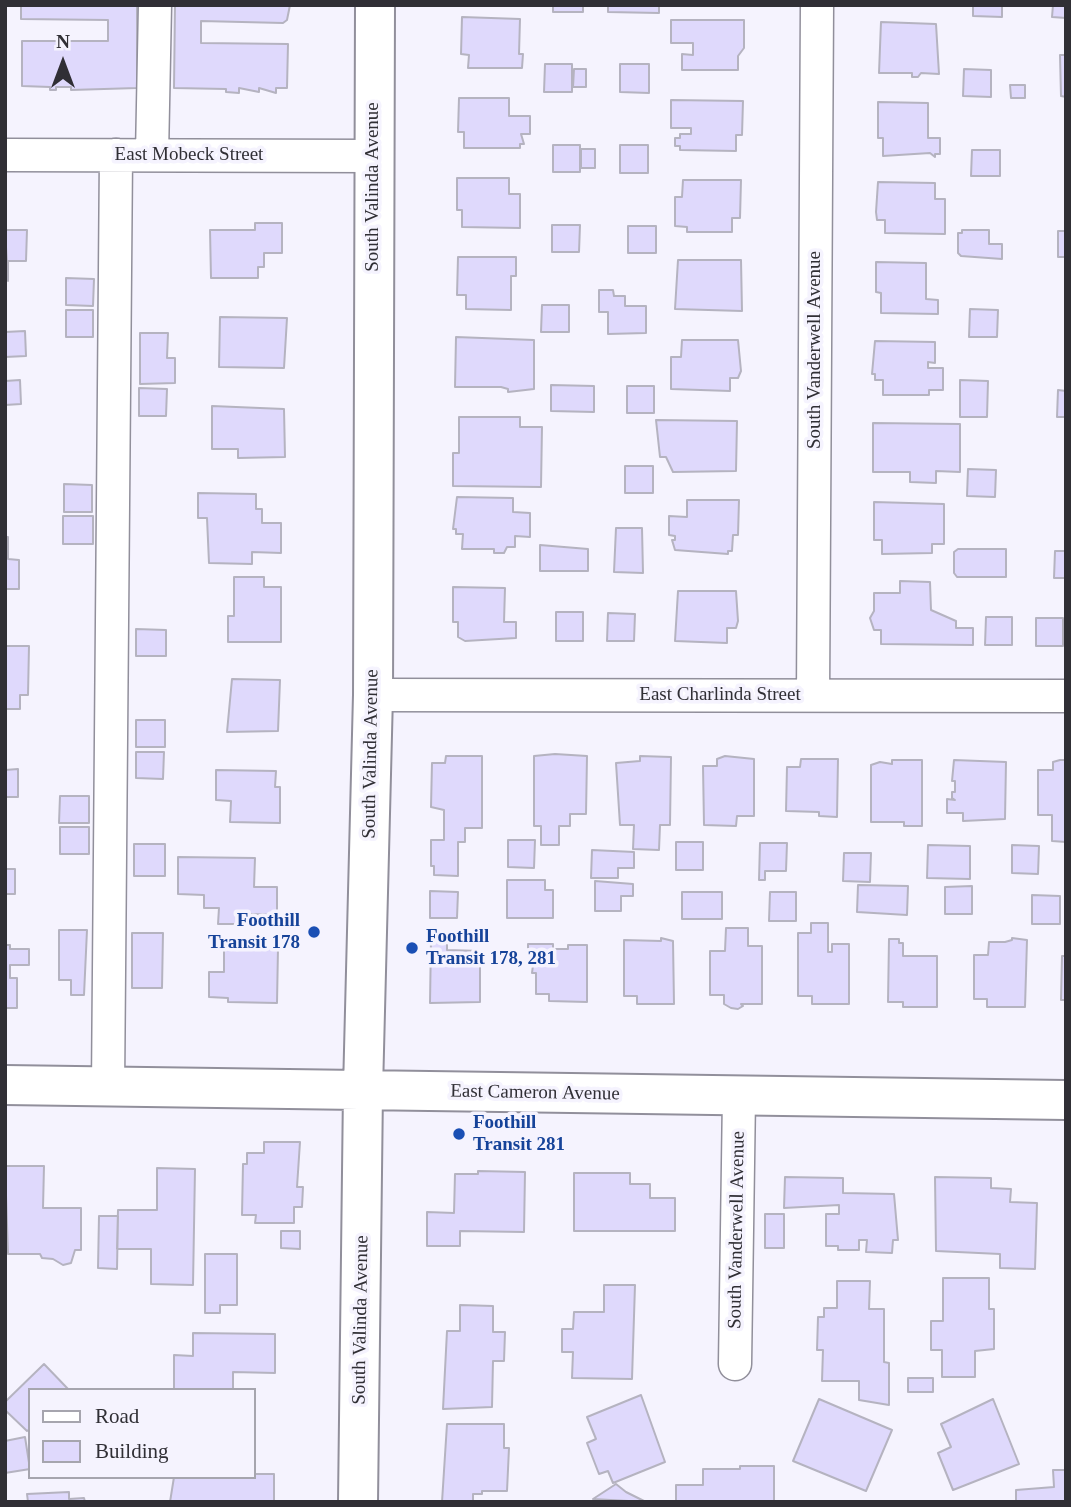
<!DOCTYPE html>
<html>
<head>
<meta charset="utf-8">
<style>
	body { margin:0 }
	#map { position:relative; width:1071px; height:1507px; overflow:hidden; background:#f5f3fe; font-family:"Times New Roman",serif }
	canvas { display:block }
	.frame { position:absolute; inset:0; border:7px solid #302f35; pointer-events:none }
	.legend { position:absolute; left:28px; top:1388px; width:228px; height:91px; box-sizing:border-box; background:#f5f3fe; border:2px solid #a6a5ae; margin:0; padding:9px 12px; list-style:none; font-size:21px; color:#302f35 }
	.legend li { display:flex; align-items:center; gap:14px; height:35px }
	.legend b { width:35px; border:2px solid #a6a5ae }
	.north { position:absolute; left:28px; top:28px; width:70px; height:70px; -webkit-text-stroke:5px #f5f3fe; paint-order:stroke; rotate:0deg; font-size:19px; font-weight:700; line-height:28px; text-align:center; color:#302f35 }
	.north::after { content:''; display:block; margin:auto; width:24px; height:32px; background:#302f35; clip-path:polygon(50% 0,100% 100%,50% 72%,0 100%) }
</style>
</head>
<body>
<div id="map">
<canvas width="1071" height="1507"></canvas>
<div class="frame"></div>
<ul class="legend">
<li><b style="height:9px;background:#fff"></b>Road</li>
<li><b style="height:19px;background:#dfd9fc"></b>Building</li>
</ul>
<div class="north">N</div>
</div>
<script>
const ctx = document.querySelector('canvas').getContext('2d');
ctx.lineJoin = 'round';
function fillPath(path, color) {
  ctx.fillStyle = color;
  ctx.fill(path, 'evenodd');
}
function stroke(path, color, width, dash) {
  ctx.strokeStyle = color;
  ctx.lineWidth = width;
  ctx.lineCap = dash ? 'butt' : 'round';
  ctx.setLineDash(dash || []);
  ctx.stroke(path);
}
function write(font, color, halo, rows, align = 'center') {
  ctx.font = font + ' "Times New Roman",serif';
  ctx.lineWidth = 7;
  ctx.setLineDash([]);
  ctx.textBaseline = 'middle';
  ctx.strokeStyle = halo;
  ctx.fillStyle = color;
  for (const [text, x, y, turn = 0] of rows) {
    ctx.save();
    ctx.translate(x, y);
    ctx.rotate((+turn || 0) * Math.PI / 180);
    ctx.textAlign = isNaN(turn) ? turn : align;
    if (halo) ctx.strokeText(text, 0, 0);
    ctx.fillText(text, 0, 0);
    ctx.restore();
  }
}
const building = new Path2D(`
	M21,5H137V88L71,90V87H56V90H50V87L22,86V41H108V20L21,19Z
	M175,5H290L287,20L283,23L201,21V43L288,44L287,88H276V93L259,88V92L239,88V93L226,92V89L174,88Z
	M553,5H583V12H553Z
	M608,5H659V13L608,12Z
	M973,5H1002V17L973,16Z
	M1053,5H1066V18L1052,17Z
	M462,17L520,19L519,54H523L522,68H468L469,55L461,54Z
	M671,20H744V48L738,56V70H682V54L693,55V43H671Z
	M881,22L936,24L939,74L921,73L918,77H912V73H879Z
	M1060,55H1066V97L1061,96Z
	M545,64H572V92H544Z
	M620,64H649V93L620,92Z
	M574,69H586V87H573Z
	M964,69L991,70V97L963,96Z
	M1010,85H1025V98H1011Z
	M459,98H509V116H530V134H521L524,144H520V148H464V132H458Z
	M671,100L743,101L742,135H736V151L680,150V146H675V138H680V134H691V128H671Z
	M878,102L928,103V138H940V154H935V157L930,153L883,156V138H878Z
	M553,145H580V172H553Z
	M620,145H648V173H620Z
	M581,149H595V168H581Z
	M972,150H1000V176H971Z
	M457,178H509V194H520V228L462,227V210H457Z
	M683,180H741L740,218H732V232H687V227L675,226V197H682Z
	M878,182L935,183V199H945V234L885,233V220H877L876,212Z
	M255,223H282V253H264V267H258V278H211L210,230H255Z
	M552,225H580L579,252H552Z
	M628,226H656V253H628Z
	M5,230H27L26,261H8V281Z
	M962,230H989V244H1002V259L961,256L958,253V233H962Z
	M1058,231H1066V257H1058Z
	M458,257H516V276H511V310L466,309V295H457Z
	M678,260H741L742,311L675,309Z
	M876,262L926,263V299L938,300V314L881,313V293L876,292Z
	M66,278L94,279L93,306L66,305Z
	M599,290H613L614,296H625V306H646V333L608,334V312H599Z
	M542,305H569V332H541Z
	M970,309L998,310L997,337H969Z
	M66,310H93V337H66Z
	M220,317L287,318L284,368L219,367Z
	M25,331L26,356L5,357V332Z
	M140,333H168L167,358H175V383L140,384Z
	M456,337L534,340V389L508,392V389L501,387H455Z
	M682,340H738L741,371L738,378H730V391L671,389V357H681Z
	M875,341L935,342V363L928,362V368H943V390H929V395H883V380H875V374H872Z
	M20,380L21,404L5,405V381Z
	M960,380L988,381L987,417H960Z
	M551,385L594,386V412L551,411Z
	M627,386H654V413H627Z
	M139,388L167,389L166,416H139Z
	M1058,390L1066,391V417H1057Z
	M212,406L284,409L285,457L238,458V449H212Z
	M459,417H520V427H542L541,487L453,486V453H459Z
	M656,420L737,421L736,471L673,472L666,457H660Z
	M873,423L960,424V472L936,471V483L910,482V472H873Z
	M625,466H653V493H625Z
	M968,469L996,470L995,497L967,496Z
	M64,484L92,485V512H64Z
	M198,493L256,494V509H262V523H281V553L252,552V564L209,563L207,518H198Z
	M457,497L513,498V512L530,513V537L515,536V547H507L504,553H494V549H462L463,534H456V529H453Z
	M687,500H739L738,535H733L732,551H728V554L675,550L672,540H675V536L669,535V516L687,517Z
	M874,502L944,504V544H932V553L882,554V540H874Z
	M63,516H93V544H63Z
	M616,528H642L643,573L614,572Z
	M5,537H8V559L19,560V589H5Z
	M540,545L588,549V571H540Z
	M958,549H1006V577H957L954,573V552Z
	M1055,551H1066V578H1054Z
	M234,577H264V587H281V642H228V616H234Z
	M900,581L930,582L931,610L956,621V628H973V645L881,644V630H874L870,618L874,611V593H900Z
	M453,587L505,588L504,622H516V638L465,641L458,637V622H453Z
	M678,591H736L738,621L736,628H727V643L675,641Z
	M556,612H583V641H556Z
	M608,613L635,614L634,641H607Z
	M986,617H1012V645H985Z
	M1036,618H1063V646H1036Z
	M136,629L166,630V656H136Z
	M5,646H29L28,695H20V709H5Z
	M232,679L280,680L278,731L227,732Z
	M136,720H165V747H136Z
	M136,752H164L163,779L136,778Z
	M555,754L587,756L586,814H570V826H559V845H541V826H534V756Z
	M446,756H482V828H465V842H458V876L434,875V866H431V840H444V810L431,807L432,763H445Z
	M640,756L671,757L670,825H660L659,850L633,849L634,825H620L616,763L640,761Z
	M725,756L754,759V816H737L736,826L704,825L703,766H717V759Z
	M801,759H838L837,817L819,816V812L786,811L787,767H800Z
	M892,760H922V826H904V822H871V765L880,762L892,764Z
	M954,760L1006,762L1005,819L963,821V813H947V799L955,800L952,798V792H955V781H952Z
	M1060,760H1066V842L1052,841V815H1038V770H1053V762Z
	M18,769V797H5V770Z
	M216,770L276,771L275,787H280V823L230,822L231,801L216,800Z
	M60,796H89V823H59Z
	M60,827H89V854H60Z
	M508,840H535L534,868L508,867Z
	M676,842H703V870H676Z
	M760,843H787L786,871H765V880H759Z
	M134,844H165V876H134Z
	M928,845L970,846V879L927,878Z
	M1012,845L1039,846L1038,874L1012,873Z
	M592,850L634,852V868H618V878H591Z
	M844,853H871L870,882L843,881Z
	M178,857L255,858L254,887H277V915L249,914V924H218L219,908H204V895L178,894Z
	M5,869H15V894H5Z
	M507,880H545V890H553V918H507Z
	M595,881L633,884V896H621V911H595Z
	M858,885L908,886L907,915L857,912Z
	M972,886V914H945V887Z
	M430,891L458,892L457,918H430Z
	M682,892H722V919H682Z
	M770,892H796V921H769Z
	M1032,895L1060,896V924H1032Z
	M811,923H828V952H832V944H849V1004H812V996H798V933H811Z
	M726,928H748V946H762V1004H741L743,1006L738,1009L731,1008L724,1004V995H710V951H725Z
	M59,930H87L84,995H71V980H59Z
	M132,933H163L162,988H132Z
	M661,938L673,941L674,1004H637V996H624V940L661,941Z
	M1012,938L1027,940L1025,1007H987V999H974V955H988L989,942H1005L1012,940Z
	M431,939H447V950L480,951V1002L430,1003Z
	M889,939H899V943H903V956H937V1007H903V1002H888Z
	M528,944H553V949H568V945H587V1002L549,1001V994H536V973H532L535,950H528Z
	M5,945H10V949H29V965H10V978H17V1008H5Z
	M224,947L278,948L277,1003L228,1002V998L209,997V972H224Z
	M1062,956H1066V1000H1061Z
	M264,1142H300L297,1187H303L302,1207H294V1223H255L256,1215H242L243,1164H247V1153H264Z
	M5,1166H44L43,1208H81V1250H75L71,1263L63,1265L53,1259L42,1258L40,1254H8Z
	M157,1168L195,1169L193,1285L151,1284V1249H117L118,1210H157Z
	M478,1171L525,1172L524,1232L460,1231V1246H427V1212L454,1213L455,1174H478Z
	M574,1173H630V1184H650V1198H675V1231H574Z
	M785,1177L843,1178V1193L894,1194L898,1240H893L892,1253L866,1252L867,1240H859V1250H838V1246H826V1214H839V1205L784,1208Z
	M935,1177L991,1178V1188L1011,1189L1010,1202L1037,1203L1035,1269L1000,1268V1254L936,1251Z
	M765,1214H784V1248H765Z
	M99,1216H118L117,1269L98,1268Z
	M281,1231H300V1249L281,1248Z
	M205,1254H237V1305H220V1313H205Z
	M943,1278H989V1309H994V1349L975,1351V1377H942V1350H931V1321H943Z
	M837,1281H870L869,1309H884V1362L889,1363V1405L859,1400V1381H822L823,1350H817L818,1317H824V1308H837Z
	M604,1285H635L632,1379L572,1378L573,1352H562V1329H573L574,1312H604Z
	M460,1305L493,1306V1332H505L504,1361H493L492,1407L443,1409L447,1331H460Z
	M193,1333L275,1334V1373L233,1372V1390H174V1355L193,1356Z
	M44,1364L69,1390H30V1429L27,1431L5,1410V1402Z
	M908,1378H933V1392H908Z
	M641,1395L665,1462L613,1483L608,1471L599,1474L587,1443L596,1439L587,1417Z
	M819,1399L892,1430L866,1491L793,1461Z
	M993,1399L1019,1464L953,1490L938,1453L951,1447L941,1424Z
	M447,1424H504V1448H509L507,1491H482V1494H473V1502H442Z
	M25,1437L30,1469L5,1473V1441Z
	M740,1466H774V1502H676V1485H703V1469H740Z
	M1053,1470H1066V1502H1016V1490L1054,1487Z
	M254,1474H274V1502H170L174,1477H254Z
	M616,1484L626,1492L646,1502L593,1499Z
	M69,1492V1499L84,1498L85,1502H28L27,1494Z`);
const minor = new Path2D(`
	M5,155L372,156
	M152,155L155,5
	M373,695L1066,696
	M813,695L817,5
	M108,1087L116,155
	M735,1364L739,1096`);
const major = new Path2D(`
	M5,1085L1066,1100
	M358,1502L363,1090L373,695L375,5`);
const markers = [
	[314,932,7,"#1a4fb4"],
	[412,948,7,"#1a4fb4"],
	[459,1134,7,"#1a4fb4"]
];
const streetNames = [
	["East Mobeck Street",189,155],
	["South Valinda Avenue",373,187,-90],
	["South Vanderwell Avenue",815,350,-90],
	["East Charlinda Street",720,695],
	["South Valinda Avenue",371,754,-89],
	["East Cameron Avenue",535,1093,1],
	["South Vanderwell Avenue",737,1230,-89],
	["South Valinda Avenue",361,1320,-89]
];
const transitNames = [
	["Foothill",300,921,"right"],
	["Transit 178",300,943,"right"],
	["Foothill",426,937],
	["Transit 178, 281",426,959],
	["Foothill",473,1123],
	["Transit 281",473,1145]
];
fillPath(building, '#dfd9fc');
stroke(building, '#b5b3c0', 2);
stroke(minor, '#918f9b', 35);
stroke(major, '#918f9b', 42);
stroke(minor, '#fff', 32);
stroke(major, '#fff', 38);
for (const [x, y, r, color] of markers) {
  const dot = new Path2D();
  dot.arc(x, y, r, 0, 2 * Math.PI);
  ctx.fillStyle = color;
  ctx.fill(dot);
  stroke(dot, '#f5f3fe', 2.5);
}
write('19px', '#302f35', '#f5f3fe', streetNames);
write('bold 19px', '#164399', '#f5f3fe', transitNames, 'left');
</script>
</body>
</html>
